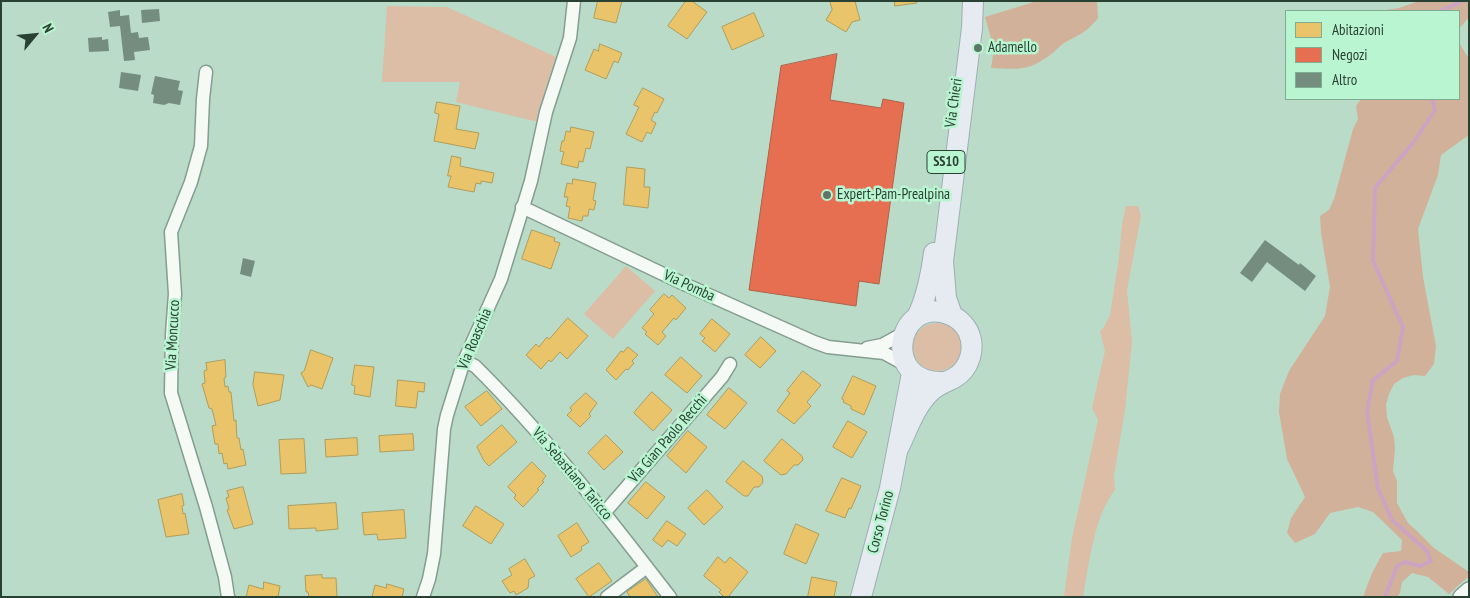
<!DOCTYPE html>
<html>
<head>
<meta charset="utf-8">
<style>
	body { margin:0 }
	#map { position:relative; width:1470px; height:598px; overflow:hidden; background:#badbc8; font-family:"PT Sans Narrow",sans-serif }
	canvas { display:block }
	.frame { position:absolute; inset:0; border:2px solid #294133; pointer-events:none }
	.legend { position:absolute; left:1285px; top:10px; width:175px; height:90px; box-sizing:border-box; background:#baf5d2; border:1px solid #80ad92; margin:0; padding:6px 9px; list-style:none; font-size:15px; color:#294133 }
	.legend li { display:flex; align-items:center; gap:10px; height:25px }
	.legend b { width:25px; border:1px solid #80ad92 }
	.north { position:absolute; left:10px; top:10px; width:50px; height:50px; -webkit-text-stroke:4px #baf5d2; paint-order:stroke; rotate:62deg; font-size:14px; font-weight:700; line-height:20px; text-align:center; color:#294133 }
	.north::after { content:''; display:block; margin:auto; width:18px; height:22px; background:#294133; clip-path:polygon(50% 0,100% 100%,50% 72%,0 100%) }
</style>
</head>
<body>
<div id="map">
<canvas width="1470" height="598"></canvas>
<div class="frame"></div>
<ul class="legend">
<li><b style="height:14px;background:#e9c46a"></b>Abitazioni</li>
<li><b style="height:14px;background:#e76f51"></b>Negozi</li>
<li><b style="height:14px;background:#748d7f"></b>Altro</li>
</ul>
<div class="north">N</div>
</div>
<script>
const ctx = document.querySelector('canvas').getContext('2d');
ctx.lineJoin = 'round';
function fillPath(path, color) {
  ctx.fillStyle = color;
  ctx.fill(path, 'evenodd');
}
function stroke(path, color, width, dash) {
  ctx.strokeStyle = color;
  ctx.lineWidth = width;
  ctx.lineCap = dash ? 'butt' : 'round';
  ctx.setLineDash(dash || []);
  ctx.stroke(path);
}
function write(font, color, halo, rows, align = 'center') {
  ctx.font = font + ' "PT Sans Narrow",sans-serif';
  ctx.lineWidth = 5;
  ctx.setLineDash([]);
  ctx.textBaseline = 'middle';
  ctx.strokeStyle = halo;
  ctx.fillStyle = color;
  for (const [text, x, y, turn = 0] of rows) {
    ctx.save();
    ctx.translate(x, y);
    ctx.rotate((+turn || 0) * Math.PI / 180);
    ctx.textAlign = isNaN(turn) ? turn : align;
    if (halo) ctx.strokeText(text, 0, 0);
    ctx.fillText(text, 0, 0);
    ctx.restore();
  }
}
const green = new Path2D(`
	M387,6L447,7L556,57L545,90L538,122L456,102L460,82H382Z
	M1126,206H1138L1141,216L1127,290L1132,342L1125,410L1114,476L1115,490C1094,516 1089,564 1083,597H1064L1072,538L1098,420L1092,408L1105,351L1100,331L1104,327L1110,315L1119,258L1122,224Z
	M626,266L655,291L613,339L584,314Z
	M913 347a24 24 0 1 1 48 0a24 24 0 1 1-48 0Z`);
const forest = new Path2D(`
	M1037,1H1097L1098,18C1086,33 1080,34 1064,43C1059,46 1055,52 1050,55C1027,72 1018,69 991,68L994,49L985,17Z
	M1419,1H1469V17L1459,29L1460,44L1469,59V135L1441,155L1438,175L1418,229L1423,277L1436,346L1434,364L1425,376L1414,375L1403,378L1394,384L1389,394L1386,405L1387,417L1394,437L1395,449L1393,471L1397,481V503L1408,523L1417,531L1434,548L1469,572V576L1449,594L1428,577L1412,573L1402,582L1400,593L1397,597H1363L1372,573L1383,553L1401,551L1402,540L1373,512L1358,507L1330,513L1315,534L1295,543L1287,533L1291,518L1305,497L1287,459L1279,412L1280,394L1289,371L1325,316L1330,287L1321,233L1320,216L1329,210L1334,199L1353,129L1358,119L1356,106L1361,99H1459V11H1380L1399,8Z`);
const homes = new Path2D(`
	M598,1H622L616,23L594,18Z
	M686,1H692L707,12L687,39L668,26Z
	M830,1H855L860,20L852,22L846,32L826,20L832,10Z
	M895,1H916L917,3L895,6Z
	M754,13L764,36L732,50L722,27Z
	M600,44L622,53L618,63L614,61L606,79L585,70L594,49L598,51Z
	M643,88L664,99L657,113L655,112L651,120L656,123L651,134L647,132L642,142L626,134L639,107L634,105Z
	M437,102L460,106L456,129L479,133L475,149L434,141L439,114L435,113Z
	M571,127L594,132L590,149L586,148L583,162L579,161L578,168L561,164L564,152L560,151L562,141H564L566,131L570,132Z
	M452,156L461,158L460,166L494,173L492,183L481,181V184L476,183L474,192L448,187L451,176H448Z
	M627,167L645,169L644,187H650L648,208L624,205Z
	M573,179L596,183L593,200L596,201L594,210L589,209L588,216H583L582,221L568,218L570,207L566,206L568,197H564L567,183L572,184Z
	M532,230L555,238L554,241L560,243L551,269L522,259Z
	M664,294L669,298L672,295L686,308L676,320L674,318L662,332L666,336L658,345L645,334L647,332L642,328L654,314L650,310Z
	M568,318L588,336L567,359L560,352L551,362L549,360L541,369L526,355L536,344L539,347L547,337L549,339Z
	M712,319L730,334L715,352L702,341L705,338L700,334Z
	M761,337L776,351L760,368L745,355Z
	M628,347L638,355L632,361L634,363L628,370L626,369L616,380L606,370L621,351L623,352Z
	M311,350L333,358L322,389L311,385L308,387L301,373L304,371Z
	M681,357L702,376L687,393L665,375Z
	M225,360L226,377L224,378L225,387L228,386L229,392H231L234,421L236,420L237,438H239L241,450L243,449L246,465L228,469L227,463L224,464L222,453L219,454L218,444H215L212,426L216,425L212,409L209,408L202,384L205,383L204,371L207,370L206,363Z
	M355,365L374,367L370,397L354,394L355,386L352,385Z
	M803,371L821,385L807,402L811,406L794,424L777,411L790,393L787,391Z
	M255,372L284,375L280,400L258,406L253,385Z
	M853,376L876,386L864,415L851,409V406L843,402L844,400L842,399Z
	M398,380L425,383L424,392L418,391L416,408L396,406Z
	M729,388L747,403L725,429L707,415Z
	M487,391L502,409L481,426L465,407Z
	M652,392L672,410L653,431L634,413Z
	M586,393L597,403L589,414L591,416L580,427L567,415L572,410L570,408Z
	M848,421L867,432L852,458L833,447Z
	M502,425L517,442L489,466L484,461L477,447Z
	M688,431L707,447L686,473L667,456Z
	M413,434L414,450L380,452L379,436Z
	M606,435L623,452L604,470L588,453Z
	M357,438L358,455L326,457L325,440Z
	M304,439L306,473L281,474L279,440Z
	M782,439L802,456L803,460L798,465H794L786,474L781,475L764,461Z
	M743,461L762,476L763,482L759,487H754L748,496H744L726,482Z
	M532,462L546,476L542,481L544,482L537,489L539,490L523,507L514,498L516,495L508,487Z
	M842,478L861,486L851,509L849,508L845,518L826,511Z
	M646,482L665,497L647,519L628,503Z
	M243,487L253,524L234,529L227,510L229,509L226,498L229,497L227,491Z
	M707,490L723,507L704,525L688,508Z
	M182,494L184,505L182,506L183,514L185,513L189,534L166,537L158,500Z
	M336,503L338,529L316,531V528L289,529L288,506Z
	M476,506L504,524L491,544L463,526Z
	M404,510L406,538L378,540L377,534L364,535L362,513Z
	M667,521L686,534L677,546L668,540L662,547L653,540Z
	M577,523L589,542L581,547L582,550L571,557L558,536Z
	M796,524L819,534L806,564L784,554Z
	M718,557L725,563L730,557L748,572L728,597H724L719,592L721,590L704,576Z
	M525,559L535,576L529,579L528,588L516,595L514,591L510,593L502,581L512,575L509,569Z
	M599,563L612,581L589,597L576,579Z
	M322,575V578H336L337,597H309L308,592H306L305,576Z
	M812,577L837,582L834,597H808Z
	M646,579L658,597H630L627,592Z
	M264,582L280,586L278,597H246L249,585L263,589Z
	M387,584L404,589L402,597H372L375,585L386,588Z`);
const shops = new Path2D(`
	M837,54L830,100L881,108L883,99L904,103L879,284L859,281L856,306L749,290L781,66Z`);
const stream = new Path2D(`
	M1440,11L1463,1
	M1385,597L1397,566L1405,562L1420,566L1431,561L1427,551L1392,520L1378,489L1367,411L1373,380L1397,361L1403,327L1373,261L1375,188L1413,143L1435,110L1432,99`);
const building = new Path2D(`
	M159,9L160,21L142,23L141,10Z
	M120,10V16L129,15L131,33L138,32L139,38L148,37L150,50L134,52L135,60L124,61L120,26L110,27L108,12Z
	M102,37V40L108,39L109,51L89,52L88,38Z
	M121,72L141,75L138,91L119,88Z
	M155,76L180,81L178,90L183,91L180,105L169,103L164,105L153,103L154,95L151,94Z
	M1265,240L1299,265L1300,263L1316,276L1305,291L1267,262L1252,282L1240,273Z
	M243,258L255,261L251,277L240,274Z`);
const minor = new Path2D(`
	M206,72L203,99L201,146L191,182L171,232L175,294L172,334L171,393L206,507L225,577L228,597
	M522,207L682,283L814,342L828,347L884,353L906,365
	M867,348L882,345L904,333
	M464,361L475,366C547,437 608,517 670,597
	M605,512L722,377L730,364
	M423,597L429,579L434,554L444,429L447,415L464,361L501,279L531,181L546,112L570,38L574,1
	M607,597L647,567`);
const tertiary = new Path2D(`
	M1461,597L1469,590`);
const primary = new Path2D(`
	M952,315L946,298L943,261L972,28L973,1
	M917,317C927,297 931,275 934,253
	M899,447C908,428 915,406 931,391C937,385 946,382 954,378C970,369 976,348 968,331C963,322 955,316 945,313C896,299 881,385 944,382
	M861,597L890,488L912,373`);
const markers = [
	[978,48,5,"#5c7767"],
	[827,195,5,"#5c7767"]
];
const shields = [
	[946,162,38]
];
const shieldNames = [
	["SS10",946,162]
];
const poiNames = [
	["Adamello",988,48],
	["Expert-Pam-Prealpina",837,195]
];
const streetNames = [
	["Via Chieri",954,103,-82],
	["Via Pomba",689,286,25],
	["Via Moncucco",173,335,-87],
	["Via Roaschia",475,339,-67],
	["Via Gian Paolo Recchi",668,439,-49],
	["Via Sebastiano Taricco",572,474,50],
	["Corso Torino",881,522,-75]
];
fillPath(green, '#dcbda6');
fillPath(forest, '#d2b19a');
fillPath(homes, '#e9c46a');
stroke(homes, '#af9d5a', 1);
fillPath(shops, '#e76f51');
stroke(shops, '#ae6148', 1);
stroke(stream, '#cda3c2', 4);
fillPath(building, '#748d7f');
stroke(minor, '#849d8f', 15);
stroke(tertiary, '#849d8f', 18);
stroke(primary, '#9dafb2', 22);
stroke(minor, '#f5faf7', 12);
stroke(tertiary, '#f5faf7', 15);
stroke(primary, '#e5ebf0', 20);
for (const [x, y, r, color] of markers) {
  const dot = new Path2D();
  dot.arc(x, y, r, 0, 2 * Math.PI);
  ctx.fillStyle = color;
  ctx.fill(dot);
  stroke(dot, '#baf5d2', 2);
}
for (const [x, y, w] of shields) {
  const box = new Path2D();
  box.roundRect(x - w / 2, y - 11.5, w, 23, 4);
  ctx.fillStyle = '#baf5d2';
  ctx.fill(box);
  stroke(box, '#294133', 1);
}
write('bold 14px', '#294133', null, shieldNames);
write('15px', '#294133', '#baf5d2', poiNames, 'left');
write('15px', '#294133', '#baf5d2', streetNames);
</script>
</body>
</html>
